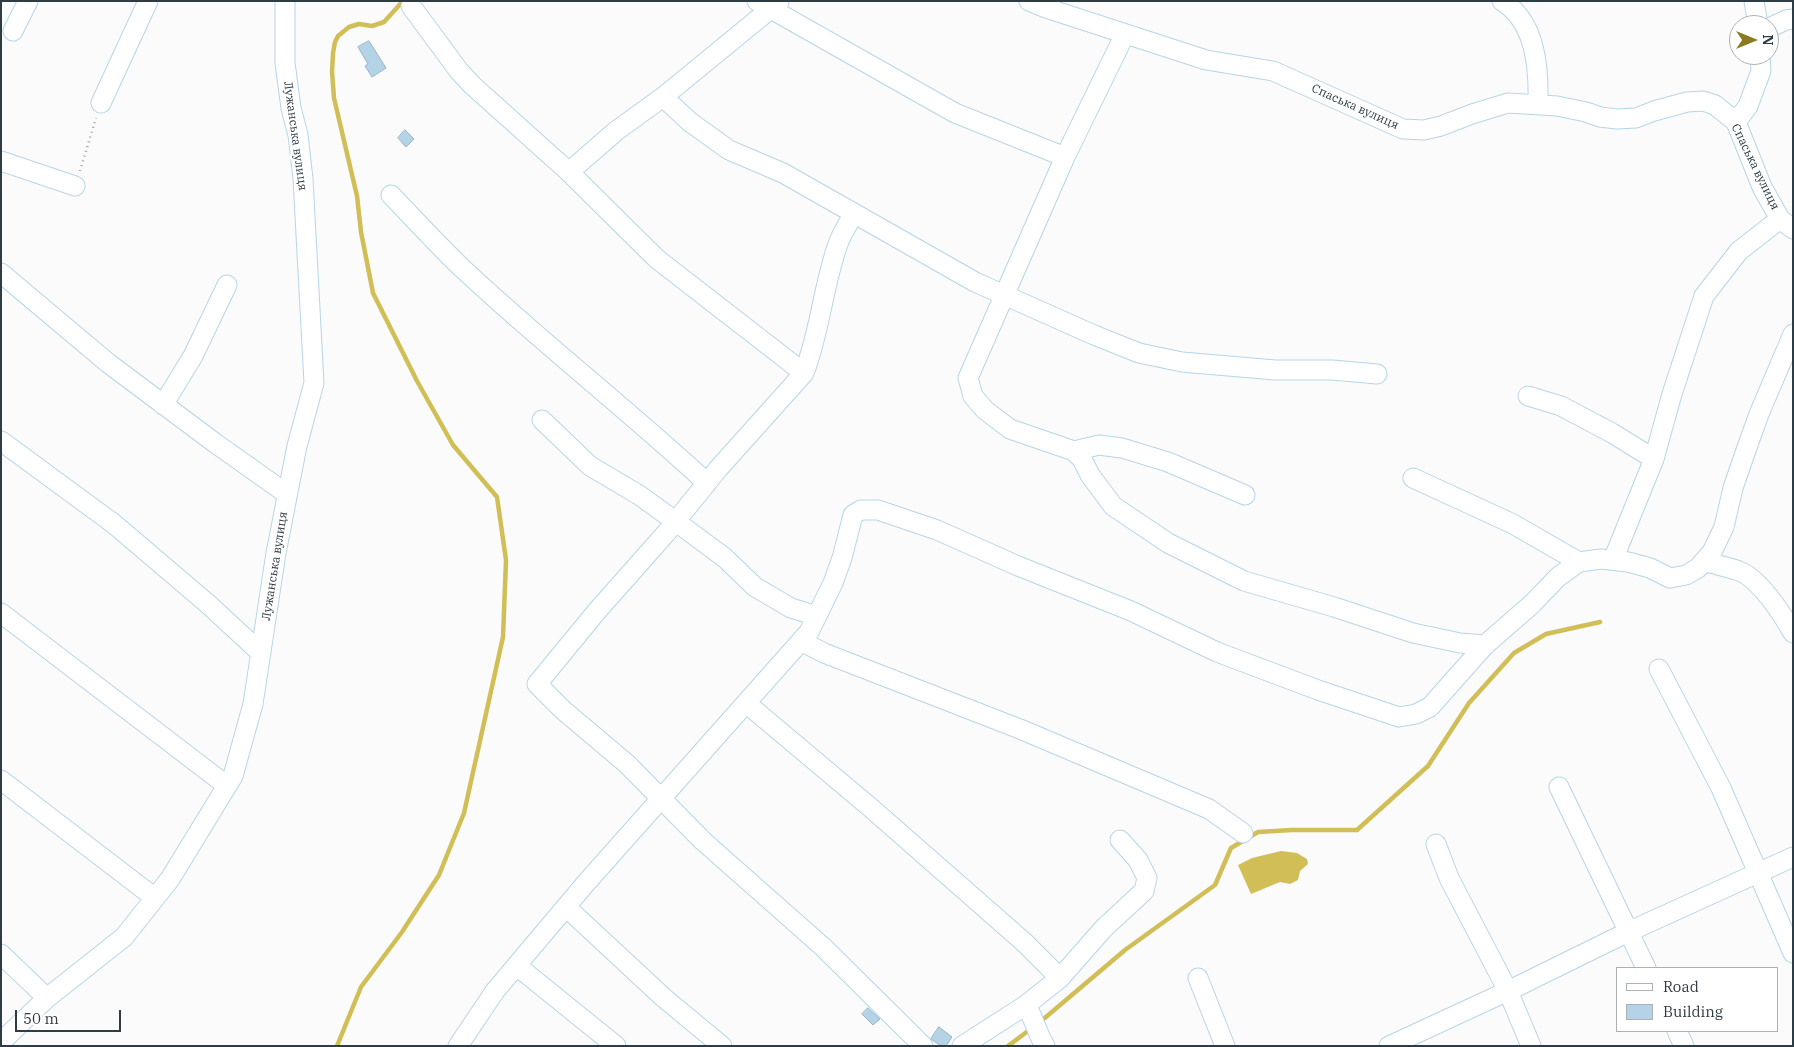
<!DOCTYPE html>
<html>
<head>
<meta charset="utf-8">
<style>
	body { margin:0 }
	#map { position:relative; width:1794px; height:1047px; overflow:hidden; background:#fbfbfb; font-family:"IBM Plex Serif",serif }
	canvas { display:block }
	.frame { position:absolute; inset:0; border:2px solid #2f3c43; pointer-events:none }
	.legend { position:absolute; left:1616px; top:967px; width:162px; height:65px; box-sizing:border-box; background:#fff; border:1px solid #acb1b4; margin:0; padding:6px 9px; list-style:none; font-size:15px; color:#2f3c43 }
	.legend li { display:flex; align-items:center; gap:10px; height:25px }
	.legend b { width:25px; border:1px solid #acb1b4 }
	.north { position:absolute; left:1729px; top:15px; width:50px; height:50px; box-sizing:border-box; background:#fff; border:1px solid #acb1b4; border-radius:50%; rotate:90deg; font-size:14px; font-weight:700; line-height:20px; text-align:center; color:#2f3c43 }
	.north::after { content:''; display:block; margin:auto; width:18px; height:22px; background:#8a7b20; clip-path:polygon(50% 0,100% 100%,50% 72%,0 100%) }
	.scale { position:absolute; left:15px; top:1010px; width:106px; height:22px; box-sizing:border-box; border:2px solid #2f3c43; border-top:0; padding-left:6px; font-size:15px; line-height:18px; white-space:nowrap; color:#2f3c43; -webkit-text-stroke:4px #fff; paint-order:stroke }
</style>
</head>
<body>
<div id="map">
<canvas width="1794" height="1047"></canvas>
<div class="frame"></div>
<ul class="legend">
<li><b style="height:6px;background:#fff"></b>Road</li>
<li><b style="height:14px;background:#b5d3e6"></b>Building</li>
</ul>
<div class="north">N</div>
<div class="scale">50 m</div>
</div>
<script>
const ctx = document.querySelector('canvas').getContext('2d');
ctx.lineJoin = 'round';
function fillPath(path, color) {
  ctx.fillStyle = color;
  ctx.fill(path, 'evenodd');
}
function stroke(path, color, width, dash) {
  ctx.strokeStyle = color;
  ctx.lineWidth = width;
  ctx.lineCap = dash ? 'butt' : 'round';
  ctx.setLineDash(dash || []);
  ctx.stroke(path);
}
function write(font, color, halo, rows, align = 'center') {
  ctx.font = font + ' "IBM Plex Serif",serif';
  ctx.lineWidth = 5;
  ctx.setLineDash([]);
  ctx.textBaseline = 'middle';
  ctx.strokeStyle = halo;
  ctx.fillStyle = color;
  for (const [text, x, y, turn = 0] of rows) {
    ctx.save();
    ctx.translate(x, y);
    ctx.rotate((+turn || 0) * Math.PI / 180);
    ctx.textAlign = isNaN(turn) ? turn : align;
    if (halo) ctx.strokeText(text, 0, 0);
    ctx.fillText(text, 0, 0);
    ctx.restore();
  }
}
const water = new Path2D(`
	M1281,851L1297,853L1307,859L1308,864L1300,871L1298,880L1290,884L1280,882L1251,894L1238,865L1252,858Z`);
const stream = new Path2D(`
	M1040,1022L1125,950L1215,885L1231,848L1258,832L1292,830H1357L1428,766L1469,703L1514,653L1546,634L1600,622
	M337,1046L361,987L402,932L439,875L464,813L503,637L506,560L497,497L453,445L417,381L373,293L361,232L357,196L334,98L332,72L333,53L335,42L338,36L349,27L359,24L372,26L384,22L403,1
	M1008,1046L1032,1028`);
const building = new Path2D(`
	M369,41L386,68L372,77L365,66L368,64L358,47Z
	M405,130L414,139L406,147L398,138Z
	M868,1008L880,1019L873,1025L862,1014Z
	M939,1027L952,1037L946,1046H941L931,1039Z`);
const path = new Path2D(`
	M80,171L96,118`);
const minor = new Path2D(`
	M757,1L955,113L1065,157
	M1029,1L1046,8L1206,60L1273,71L1403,129L1424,130L1441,126L1472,114L1508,103L1557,106L1586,112L1600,117L1617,119L1636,118L1654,111L1687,102L1703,101L1715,105L1736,122L1762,187L1780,219L1793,229
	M1502,1C1536,22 1539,68 1538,104
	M1754,1L1758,25
	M411,6L459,71L472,85L569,172L657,259L804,373
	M1769,28L1786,20L1793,19
	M13,31L28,1
	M1125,34L1065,157L968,378L973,396L985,410L1010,429L1074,451L1082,459L1090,475L1113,506L1168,543L1244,581L1334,607L1413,633L1460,643L1485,645
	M663,97L690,122L729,150L783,173L975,282L1094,335L1139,353L1182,362L1275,370H1332L1377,374
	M101,103L148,1
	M1736,122L1748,106L1761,71L1760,55
	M1,161L75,186
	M569,172L616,131L663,97L779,2
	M391,195C415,220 438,245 463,269C542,343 627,409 707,483
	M854,213C849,223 842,233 838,244C823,286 820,332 804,373L718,469L667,532L597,611L537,684L563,710L627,764L703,841L823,947L923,1046
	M1,273L108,363L215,443L287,494
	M1528,396L1561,406L1612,433L1654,459
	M163,405L193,356L227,285
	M542,420L590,466L639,495L675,521L725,558L755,587L791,608L817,616
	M1,441L114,524L208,604L261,653
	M1074,451L1099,445L1122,448L1168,462L1245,495
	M1413,478L1513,524L1579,562
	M1613,560L1654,459L1672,394L1704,296L1739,251L1780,219
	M1704,561C1716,565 1728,567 1739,571C1759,578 1783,615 1793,633
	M1,613L226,785
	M801,641L824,653L1020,729L1209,809L1243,833
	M1659,669L1721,788L1793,953
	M746,703L871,808L1025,943L1060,978
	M1,780L155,898
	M1559,787L1646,968
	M1436,844L1449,878L1508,991L1531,1046
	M566,907L664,998L722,1046
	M1,954L47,998
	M517,966L616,1046
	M1198,978L1225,1046
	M1026,1005C1034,1018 1037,1033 1045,1046
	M1677,1031L1684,1046
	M1,1042L47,998L124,937L170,879L233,776L253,704L276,553L297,446L314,383L303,179L298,135L291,108L285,63V1
	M458,1046L495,991L586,883L809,632L833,583L842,558L853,515L861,510H878L937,530L1018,566L1131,611L1217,652L1318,690L1399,717L1416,714L1430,707L1485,645L1532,604L1558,577L1579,562L1601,559L1628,562L1650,568L1670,578L1686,575L1698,568L1712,552L1724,527L1733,488L1744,456L1759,414L1793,334
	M962,1046L1026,1005L1060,978L1104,928L1144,891L1147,878L1138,860L1120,840
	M1389,1046L1508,991L1628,932L1793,857`);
const streetNames = [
	["Спаська вулиця",1355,107,24],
	["Лужанська вулиця",295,136,82],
	["Спаська вулиця",1755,167,64],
	["Лужанська вулиця",275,566,-81]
];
fillPath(water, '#d1be56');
stroke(stream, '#d1be56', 4.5);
fillPath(building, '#b5d3e6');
stroke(building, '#96b4c6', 1);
stroke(minor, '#b6d5e8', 21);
stroke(path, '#9ca2a5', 2.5, [1, 4]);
stroke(minor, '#fff', 19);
write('12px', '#2f3c43', '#fff', streetNames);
</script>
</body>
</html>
